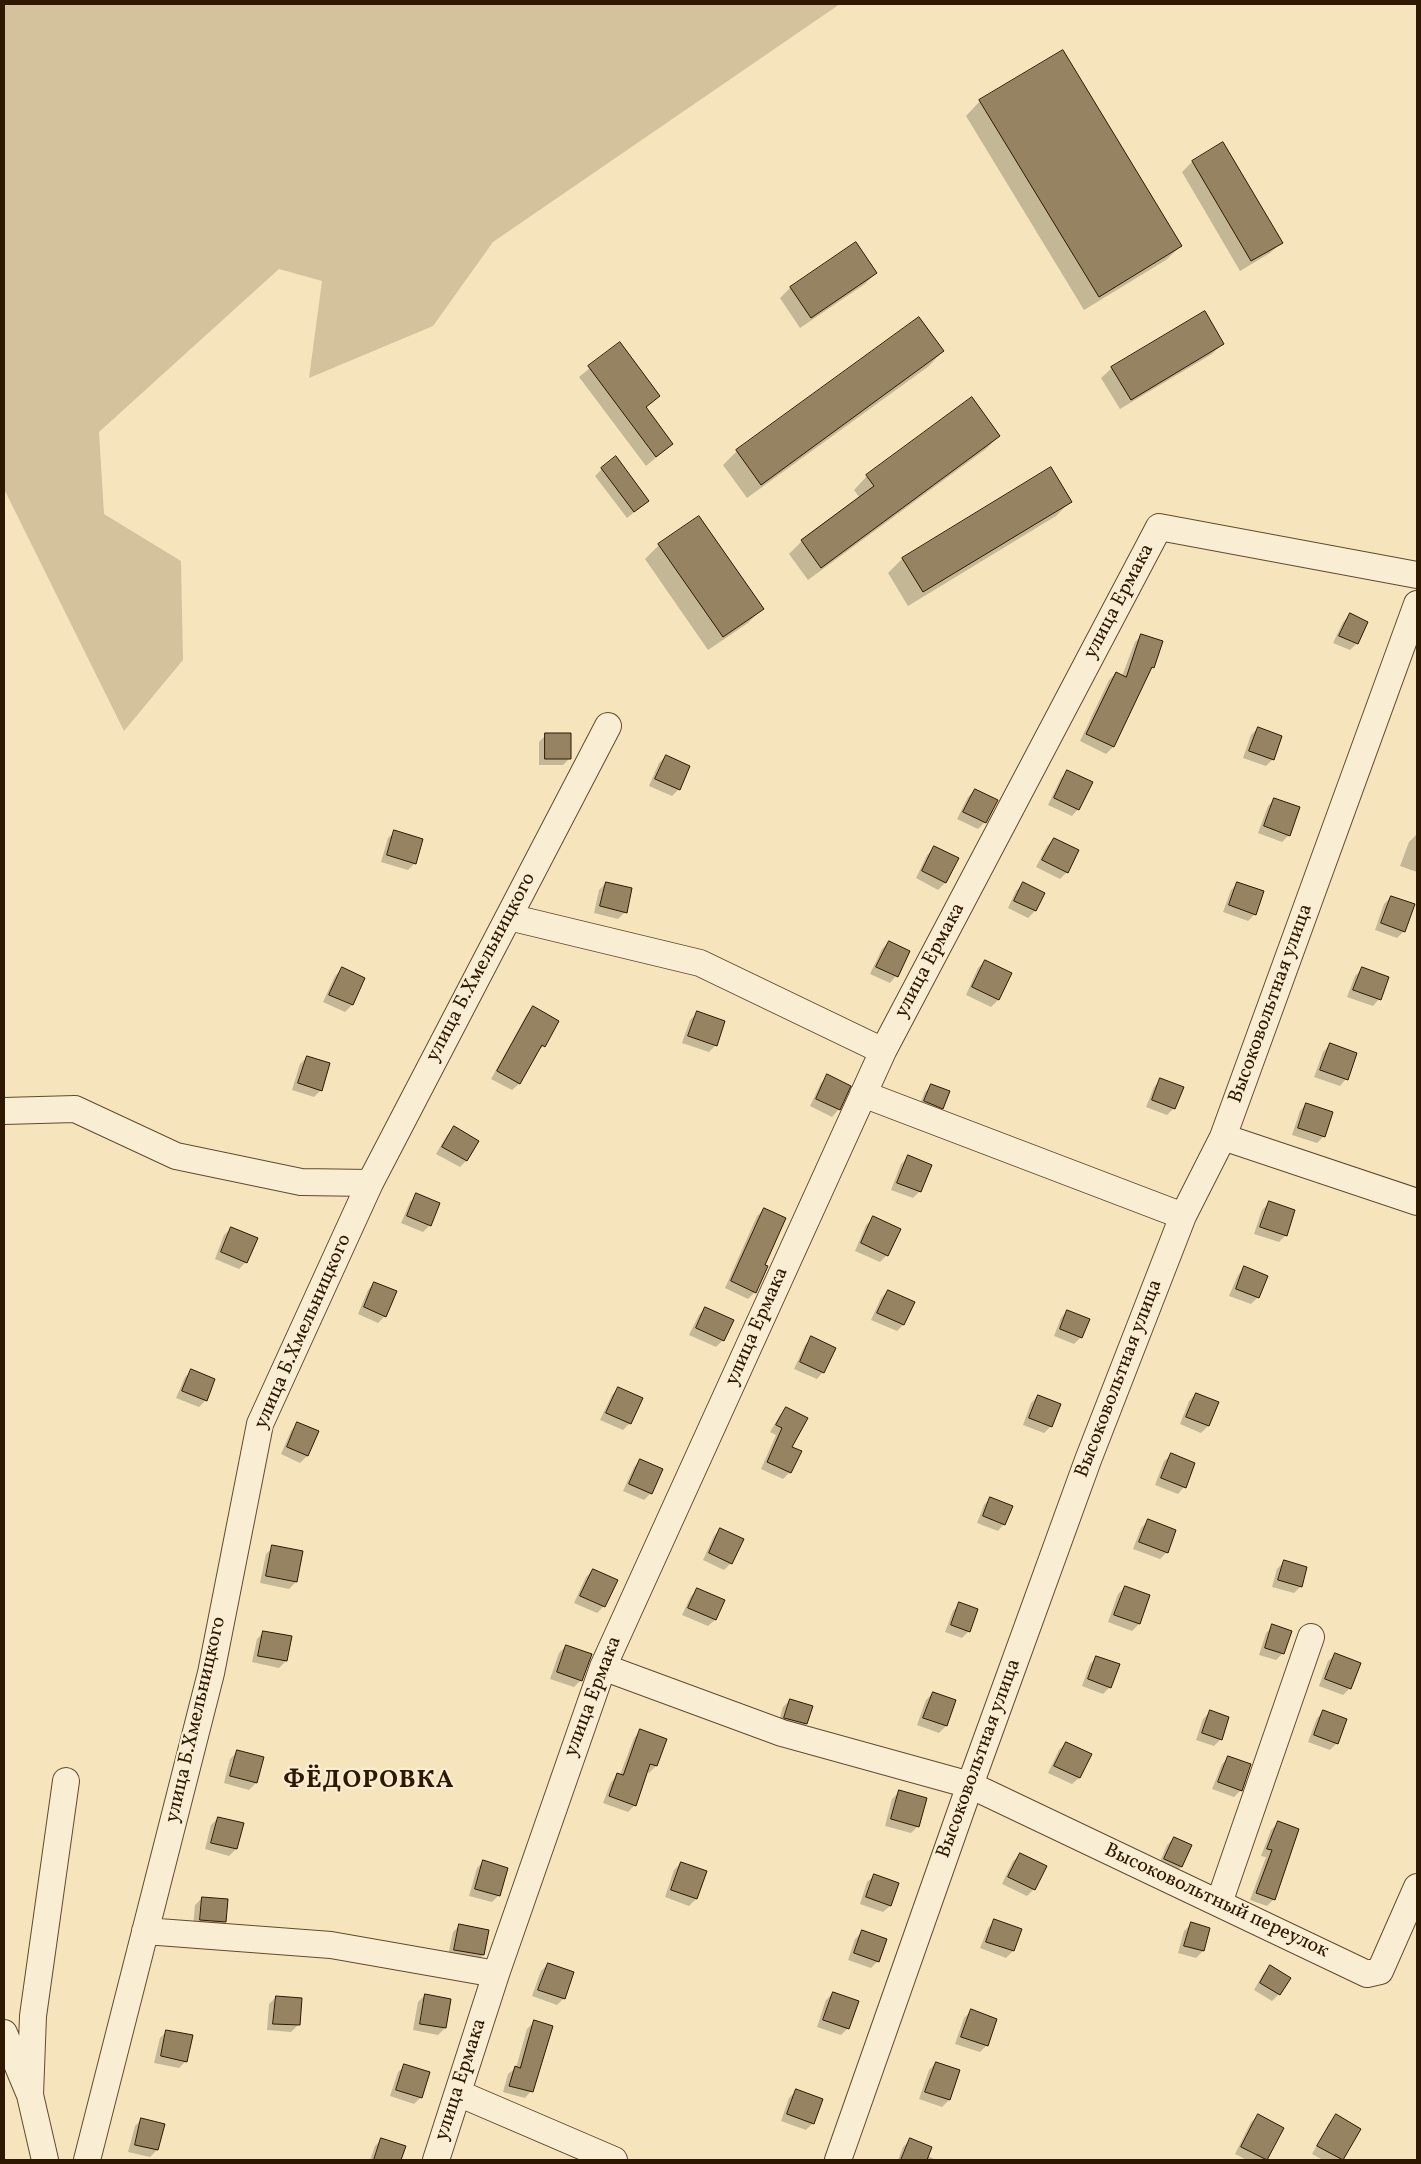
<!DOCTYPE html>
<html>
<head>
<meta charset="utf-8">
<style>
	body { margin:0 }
	#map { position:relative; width:1421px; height:2164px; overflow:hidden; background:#f6e5bc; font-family:Vollkorn,serif }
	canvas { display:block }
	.frame { position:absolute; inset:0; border:5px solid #2e1800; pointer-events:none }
</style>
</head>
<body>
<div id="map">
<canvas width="1421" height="2164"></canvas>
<div class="frame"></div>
</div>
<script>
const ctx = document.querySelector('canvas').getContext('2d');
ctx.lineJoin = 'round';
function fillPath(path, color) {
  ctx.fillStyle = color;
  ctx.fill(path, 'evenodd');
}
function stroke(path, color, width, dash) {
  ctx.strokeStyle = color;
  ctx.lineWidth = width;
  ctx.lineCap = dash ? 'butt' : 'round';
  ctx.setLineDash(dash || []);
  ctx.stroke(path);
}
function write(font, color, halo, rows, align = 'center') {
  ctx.font = font + ' Vollkorn,serif';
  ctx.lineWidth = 4.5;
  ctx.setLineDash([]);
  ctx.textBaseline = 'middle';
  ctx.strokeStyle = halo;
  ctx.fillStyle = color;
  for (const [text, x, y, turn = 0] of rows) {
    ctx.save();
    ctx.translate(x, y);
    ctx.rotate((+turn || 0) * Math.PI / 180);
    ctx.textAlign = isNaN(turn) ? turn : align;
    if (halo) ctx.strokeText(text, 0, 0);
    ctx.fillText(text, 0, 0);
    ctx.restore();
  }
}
const green = new Path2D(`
	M4,4H840L493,242L433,326L309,378L322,281L279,269L99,432L104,514L181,561L183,660L124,731L4,489Z`);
const shadow = new Path2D(`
	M980,101L1181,246L1166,260L1084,310L966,116Z
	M1192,162L1281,243L1270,253L1240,271L1182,172Z
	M876,273L865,284L800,328L780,298L790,288Z
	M1223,343L1212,354L1120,409L1101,378L1112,368Z
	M619,344L659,396L645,409L672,444L646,466L579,377Z
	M943,351L929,366L747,498L723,465L737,451Z
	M999,436L986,449L808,580L789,554L802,541L860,498L854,490L867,476Z
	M602,469L648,501L627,518L595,476Z
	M1051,469L1071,501L1056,516L908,606L888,573L902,559Z
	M659,545L762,609L748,623L708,650L645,559Z
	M1350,615L1357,643L1350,650L1333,643L1343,622Z
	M1142,635L1153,667L1149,671L1113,747L1106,754L1080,741L1109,680L1116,673L1122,676L1135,642Z
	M1258,728L1273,759L1266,766L1243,758L1251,735Z
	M546,735L570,758L563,765H539V742Z
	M666,756L679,789L672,796L649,786L659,763Z
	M1068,771L1078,809L1072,816L1048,805L1061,778Z
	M975,790L985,822L978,829L957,819L968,797Z
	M1275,799L1289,835L1282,842L1258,833L1268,806Z
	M395,832L415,863L408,870L381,862L388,838Z
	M1416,835L1417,836V872L1400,866L1409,842Z
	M1054,839L1067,872L1060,879L1036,867L1047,846Z
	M934,848L945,883L938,890L916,878L927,855Z
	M606,883L625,912L618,919L594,913L599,890Z
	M1238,883L1255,914L1248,921L1223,912L1231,890Z
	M1023,884L1043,894L1035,911L1028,918L1008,908L1016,891Z
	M1391,897L1404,931L1397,938L1375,930L1384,904Z
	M889,942L908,952L896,976L890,983L870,974L882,949Z
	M985,961L1010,974L998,1000L991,1007L966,995L978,968Z
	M342,969L364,979L352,1005L345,1012L323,1002L335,976Z
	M1362,969L1379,999L1373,1006L1347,997L1355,976Z
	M533,1007L544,1046L536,1052L519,1084L512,1090L491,1079L527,1014Z
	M697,1013L716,1045L709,1052L682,1043L690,1020Z
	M1330,1045L1346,1079L1340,1086L1314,1077L1323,1052Z
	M307,1057L321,1090L314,1097L292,1090L300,1064Z
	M828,1076L849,1086L838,1110L832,1117L810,1106L821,1083Z
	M1161,1080L1174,1108L1167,1115L1146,1107L1154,1087Z
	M932,1085L942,1108L935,1115L918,1108L925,1092Z
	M1306,1104L1324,1136L1317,1143L1292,1135L1300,1111Z
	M454,1128L466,1161L460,1167L436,1154L447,1135Z
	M908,1157L920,1191L913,1198L891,1190L901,1164Z
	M417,1195L430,1225L423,1232L401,1223L410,1202Z
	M1269,1203L1286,1235L1279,1242L1254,1234L1262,1210Z
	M764,1209L763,1266L755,1292L748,1299L725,1288L757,1216Z
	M873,1218L887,1255L880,1262L855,1251L866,1225Z
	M231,1228L246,1262L239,1269L215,1259L224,1235Z
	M1244,1268L1258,1297L1251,1304L1229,1296L1238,1275Z
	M374,1283L385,1316L378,1323L358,1314L368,1290Z
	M888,1291L903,1325L897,1331L871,1320L881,1298Z
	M705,1308L723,1340L716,1347L689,1335L699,1315Z
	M1067,1311L1081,1337L1074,1344L1054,1336L1061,1318Z
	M812,1338L823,1372L817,1379L794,1369L805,1345Z
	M192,1371L206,1400L199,1407L176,1398L185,1377Z
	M619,1388L630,1423L623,1430L600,1420L612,1395Z
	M1196,1394L1217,1402L1208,1426L1201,1433L1180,1424L1189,1401Z
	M1038,1396L1051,1426L1044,1433L1023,1425L1031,1403Z
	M786,1408L790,1447V1472L783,1479L761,1469L776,1435L770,1432L780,1415Z
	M297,1424L307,1456L300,1463L281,1454L291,1431Z
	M1171,1455L1184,1487L1178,1494L1155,1485L1164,1461Z
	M641,1460L651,1493L644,1500L623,1491L634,1467Z
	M990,1498L1004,1524L998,1531L977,1523L984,1505Z
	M1148,1521L1167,1552L1160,1559L1133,1549L1141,1528Z
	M720,1529L731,1563L724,1570L703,1560L714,1536Z
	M273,1547L296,1582L289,1589L260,1583L266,1554Z
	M1284,1562L1301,1586L1294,1593L1272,1587L1277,1569Z
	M593,1570L604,1606L597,1613L574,1603L586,1577Z
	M1125,1587L1149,1596L1139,1624L1132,1631L1108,1622L1118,1594Z
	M698,1589L723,1601L715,1620L708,1626L682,1615L691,1596Z
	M960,1604L969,1631L962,1638L945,1632L953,1611Z
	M1273,1626L1283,1653L1276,1660L1259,1655L1266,1633Z
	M264,1632L286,1661L279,1668L252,1662L257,1639Z
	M566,1646L581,1680L574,1687L550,1679L559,1653Z
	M1335,1655L1350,1688L1343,1695L1319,1686L1328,1661Z
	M1097,1657L1110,1687L1103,1694L1082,1686L1090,1664Z
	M933,1693L954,1701L946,1726L939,1733L917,1725L926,1700Z
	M790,1700L806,1724L799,1731L778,1725L783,1707Z
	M1324,1711L1337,1743L1330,1750L1308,1742L1317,1718Z
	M1210,1712L1221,1739L1214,1746L1196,1740L1203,1719Z
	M641,1731L656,1766L649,1773L646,1771L635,1805L628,1812L603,1803L611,1782L618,1775H620L634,1738Z
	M1066,1743L1079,1778L1072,1784L1048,1773L1059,1750Z
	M237,1752L256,1783L249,1790L224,1783L230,1759Z
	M1229,1757L1241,1790L1234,1797L1212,1789L1222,1764Z
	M899,1792L918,1826L911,1833L885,1826L892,1799Z
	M218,1818L236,1849L229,1856L205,1849L211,1825Z
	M1278,1823L1274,1899L1267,1906L1250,1900L1266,1857L1261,1856L1271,1830Z
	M1174,1838L1181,1867L1174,1873L1158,1866L1167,1845Z
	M1020,1855L1034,1889L1027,1896L1002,1884L1013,1861Z
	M484,1861L499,1895L492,1902L469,1896L477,1868Z
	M681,1863L705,1872L696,1899L689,1906L665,1897L674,1870Z
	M874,1876L890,1906L883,1912L860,1904L867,1882Z
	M202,1898L225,1922L218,1928L193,1927L195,1905Z
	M995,1921L1013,1951L1006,1958L980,1948L988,1928Z
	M1191,1924L1209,1929L1203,1951L1196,1958L1178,1953L1184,1931Z
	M460,1925L483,1955L476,1962L448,1956L453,1932Z
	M862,1932L885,1940L878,1961L871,1968L848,1960L855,1939Z
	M548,1964L564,1998L557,2005L532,1996L541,1971Z
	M1270,1967L1279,1994L1272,2001L1254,1990L1263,1974Z
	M833,1993L848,2028L841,2035L817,2027L826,2000Z
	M425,1995L445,2028L438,2035L413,2030L418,2002Z
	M276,1997L298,2025L291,2032L267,2030L269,2004Z
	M971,2011L987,2045L980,2052L955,2044L964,2018Z
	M534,2022L531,2091L525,2098L503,2092L508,2074L516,2068L527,2029Z
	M167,2031L186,2061L179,2068L154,2063L160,2038Z
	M936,2063L959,2071L949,2100L942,2107L919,2099L929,2070Z
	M405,2066L421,2097L414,2104L390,2096L398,2072Z
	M796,2091L813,2123L806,2130L781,2121L789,2098Z
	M1258,2116L1266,2159L1247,2160L1235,2154L1251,2122Z
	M1336,2116L1360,2129L1342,2160H1323L1312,2154L1329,2123Z
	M142,2119L163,2125L157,2150L150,2157L128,2152L135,2126Z
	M382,2139L404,2146L400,2160H370L375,2146Z
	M910,2140L928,2156L936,2160H898L903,2147Z`);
const building = new Path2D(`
	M1063,50L1182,246L1099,297L979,100Z
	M1223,142L1283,243L1251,261L1192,161Z
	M856,242L877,273L811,318L790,287Z
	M1205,311L1224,344L1131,400L1111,367Z
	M919,317L944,351L761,485L736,450Z
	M620,342L660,396L646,407L673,444L656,457L588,366Z
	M972,397L1000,436L821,568L801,540L874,486L866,475Z
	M616,456L649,501L634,512L601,468Z
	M1051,467L1072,502L923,592L902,558Z
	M699,516L764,609L723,637L658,544Z
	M1350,613L1368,622L1358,644L1339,636Z
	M1141,634L1163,641L1154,668L1152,667L1114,747L1086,734L1116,672L1126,677Z
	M1258,727L1282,736L1274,760L1249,751Z
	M545,733H571V759H545Z
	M666,755L690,766L680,790L655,779Z
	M1067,770L1093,782L1079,810L1054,798Z
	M975,789L998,800L986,823L963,812Z
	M1274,798L1300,807L1290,836L1264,826Z
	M394,830L423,839L416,864L387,855Z
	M1054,838L1079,850L1068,873L1042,860Z
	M934,846L959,858L946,883L922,871Z
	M606,882L632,888L627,913L600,906Z
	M1023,882L1045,893L1036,911L1014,901Z
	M1237,882L1264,891L1256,915L1229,905Z
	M1391,896L1415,904L1405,932L1381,923Z
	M889,941L910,951L898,977L876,967Z
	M985,960L1012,973L999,1000L972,987Z
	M342,967L365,978L353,1005L329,995Z
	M1362,967L1389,977L1381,1000L1353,990Z
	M533,1006L559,1021L545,1047L542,1045L520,1084L497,1071Z
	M697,1011L725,1021L717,1046L688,1036Z
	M1330,1043L1357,1053L1348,1080L1320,1070Z
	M307,1056L330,1063L322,1091L298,1083Z
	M827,1074L851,1086L840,1110L816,1099Z
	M1160,1078L1184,1087L1175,1109L1152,1100Z
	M931,1084L950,1091L943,1109L924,1101Z
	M1306,1103L1333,1112L1325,1137L1298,1128Z
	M454,1126L479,1141L467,1161L442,1147Z
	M908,1155L932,1165L921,1192L897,1183Z
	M416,1193L440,1203L431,1226L407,1216Z
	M1269,1201L1295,1210L1287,1236L1260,1227Z
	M764,1208L786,1218L765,1265L768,1266L756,1293L731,1281Z
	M873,1216L901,1229L888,1256L861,1243Z
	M231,1227L258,1238L247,1263L221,1252Z
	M1244,1266L1268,1276L1259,1298L1236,1289Z
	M374,1282L397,1291L386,1317L364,1307Z
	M888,1290L915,1302L904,1325L877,1313Z
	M705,1307L734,1320L724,1341L696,1328Z
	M1067,1310L1090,1319L1082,1338L1060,1329Z
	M811,1336L836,1348L824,1373L800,1362Z
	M191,1369L215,1379L207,1401L182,1391Z
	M618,1387L643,1398L631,1424L606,1413Z
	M1196,1393L1219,1402L1209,1426L1186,1417Z
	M1038,1395L1061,1404L1052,1427L1029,1418Z
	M786,1407L808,1418L792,1447L802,1451L791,1473L767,1462L782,1428L776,1425Z
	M297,1422L319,1431L308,1456L287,1447Z
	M1171,1453L1195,1463L1186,1488L1161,1478Z
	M640,1459L663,1469L652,1494L629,1484Z
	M990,1497L1013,1506L1005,1525L983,1516Z
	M1148,1519L1176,1530L1168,1553L1139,1542Z
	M720,1528L744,1539L732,1564L709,1553Z
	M272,1545L303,1551L297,1582L266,1576Z
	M1284,1560L1307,1567L1302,1587L1278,1580Z
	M593,1569L618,1580L605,1607L580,1596Z
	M1125,1586L1150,1595L1140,1624L1114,1615Z
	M697,1588L725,1600L716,1620L688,1608Z
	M959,1602L978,1609L970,1632L951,1625Z
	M1272,1624L1292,1631L1284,1654L1265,1648Z
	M263,1631L292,1636L287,1661L258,1656Z
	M566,1645L592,1654L582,1681L557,1672Z
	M1335,1653L1361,1663L1351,1689L1325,1679Z
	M1096,1656L1120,1664L1111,1688L1088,1679Z
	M933,1692L956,1700L947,1726L923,1718Z
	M790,1699L813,1706L807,1724L784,1718Z
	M1210,1710L1229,1717L1222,1740L1202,1733Z
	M1323,1710L1347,1719L1338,1744L1314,1735Z
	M640,1729L667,1739L657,1766L650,1764L636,1806L609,1796L617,1773L623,1775Z
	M1066,1742L1092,1754L1080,1778L1054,1766Z
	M237,1750L264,1757L257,1783L230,1776Z
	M1228,1756L1251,1764L1242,1791L1218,1782Z
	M899,1790L927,1798L919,1827L891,1819Z
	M218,1817L244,1823L237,1849L211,1843Z
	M1278,1821L1299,1829L1275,1900L1256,1893L1272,1850L1267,1849Z
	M1174,1837L1192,1845L1182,1867L1164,1859Z
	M1020,1853L1047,1866L1035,1890L1008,1877Z
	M483,1860L508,1868L500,1896L475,1889Z
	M681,1862L707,1871L697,1899L671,1890Z
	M874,1874L899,1883L891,1906L866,1897Z
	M202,1897L228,1899L226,1922L200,1920Z
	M994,1919L1022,1929L1014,1951L986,1942Z
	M1191,1922L1210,1928L1204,1951L1184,1946Z
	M459,1924L489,1930L484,1955L454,1950Z
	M862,1930L887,1939L879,1962L854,1953Z
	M548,1963L574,1972L565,1999L538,1990Z
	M1270,1965L1291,1978L1280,1995L1260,1983Z
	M833,1992L859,2001L849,2029L823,2020Z
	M425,1994L451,1999L446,2028L420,2024Z
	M276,1996L302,1998L300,2025L273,2024Z
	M971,2009L997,2019L988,2046L961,2037Z
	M534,2020L553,2026L533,2092L509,2086L515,2066L520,2068Z
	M166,2030L193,2035L187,2062L161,2056Z
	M936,2062L960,2070L950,2100L925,2092Z
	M404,2064L430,2072L422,2098L396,2090Z
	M796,2089L823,2099L814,2124L787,2114Z
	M1258,2114L1284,2128L1267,2160L1241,2147Z
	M1336,2114L1361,2129L1343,2160L1317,2146Z
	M141,2118L165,2124L158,2150L135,2145Z
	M381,2138L406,2146L401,2160H374Z
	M910,2138L932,2147L927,2160H901Z`);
const minor = new Path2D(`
	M509,917L700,963L883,1051
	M863,1094L1183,1216
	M4,1111L75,1109L176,1156L301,1182L370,1183
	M1223,1137L1417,1202
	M603,1667L782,1733L970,1785L1367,1974L1380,1971L1417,1887
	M1219,1903L1311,1637
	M145,1931L331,1945L496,1974
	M4,2033L30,2095L45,2160
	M458,2093L614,2160
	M30,2095L33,2016L66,1781
	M87,2160L211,1673L260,1424L370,1183L608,726
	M436,2160L496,1974L603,1667L883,1051L1159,527L1417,575
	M838,2160L970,1785L1088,1460L1183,1216L1223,1137L1417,604`);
const streetNames = [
	["улица Ермака",1120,602,-62],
	["улица Ермака",931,961,-62],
	["улица Б.Хмельницкого",482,968,-62],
	["Высоковольтная улица",1272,1004,-70],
	["улица Ермака",758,1327,-66],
	["улица Б.Хмельницкого",304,1332,-66],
	["Высоковольтная улица",1120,1379,-69],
	["улица Ермака",594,1697,-69],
	["улица Б.Хмельницкого",197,1720,-77],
	["Высоковольтная улица",980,1759,-70],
	["Высоковольтный переулок",1216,1902,25],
	["улица Ермака",462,2080,-72]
];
const districtNames = [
	["ФЁДОРОВКА",369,1782]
];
fillPath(green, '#d4c29c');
fillPath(shadow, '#0003');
fillPath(building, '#968362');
stroke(building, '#2e1800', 1);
stroke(minor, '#604b2f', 28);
stroke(minor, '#f9eed3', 26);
write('20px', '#2e1800', '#f9eed3', streetNames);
ctx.letterSpacing = '1px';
write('bold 25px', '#2e1800', '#f9eed3', districtNames);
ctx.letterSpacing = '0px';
</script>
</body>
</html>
